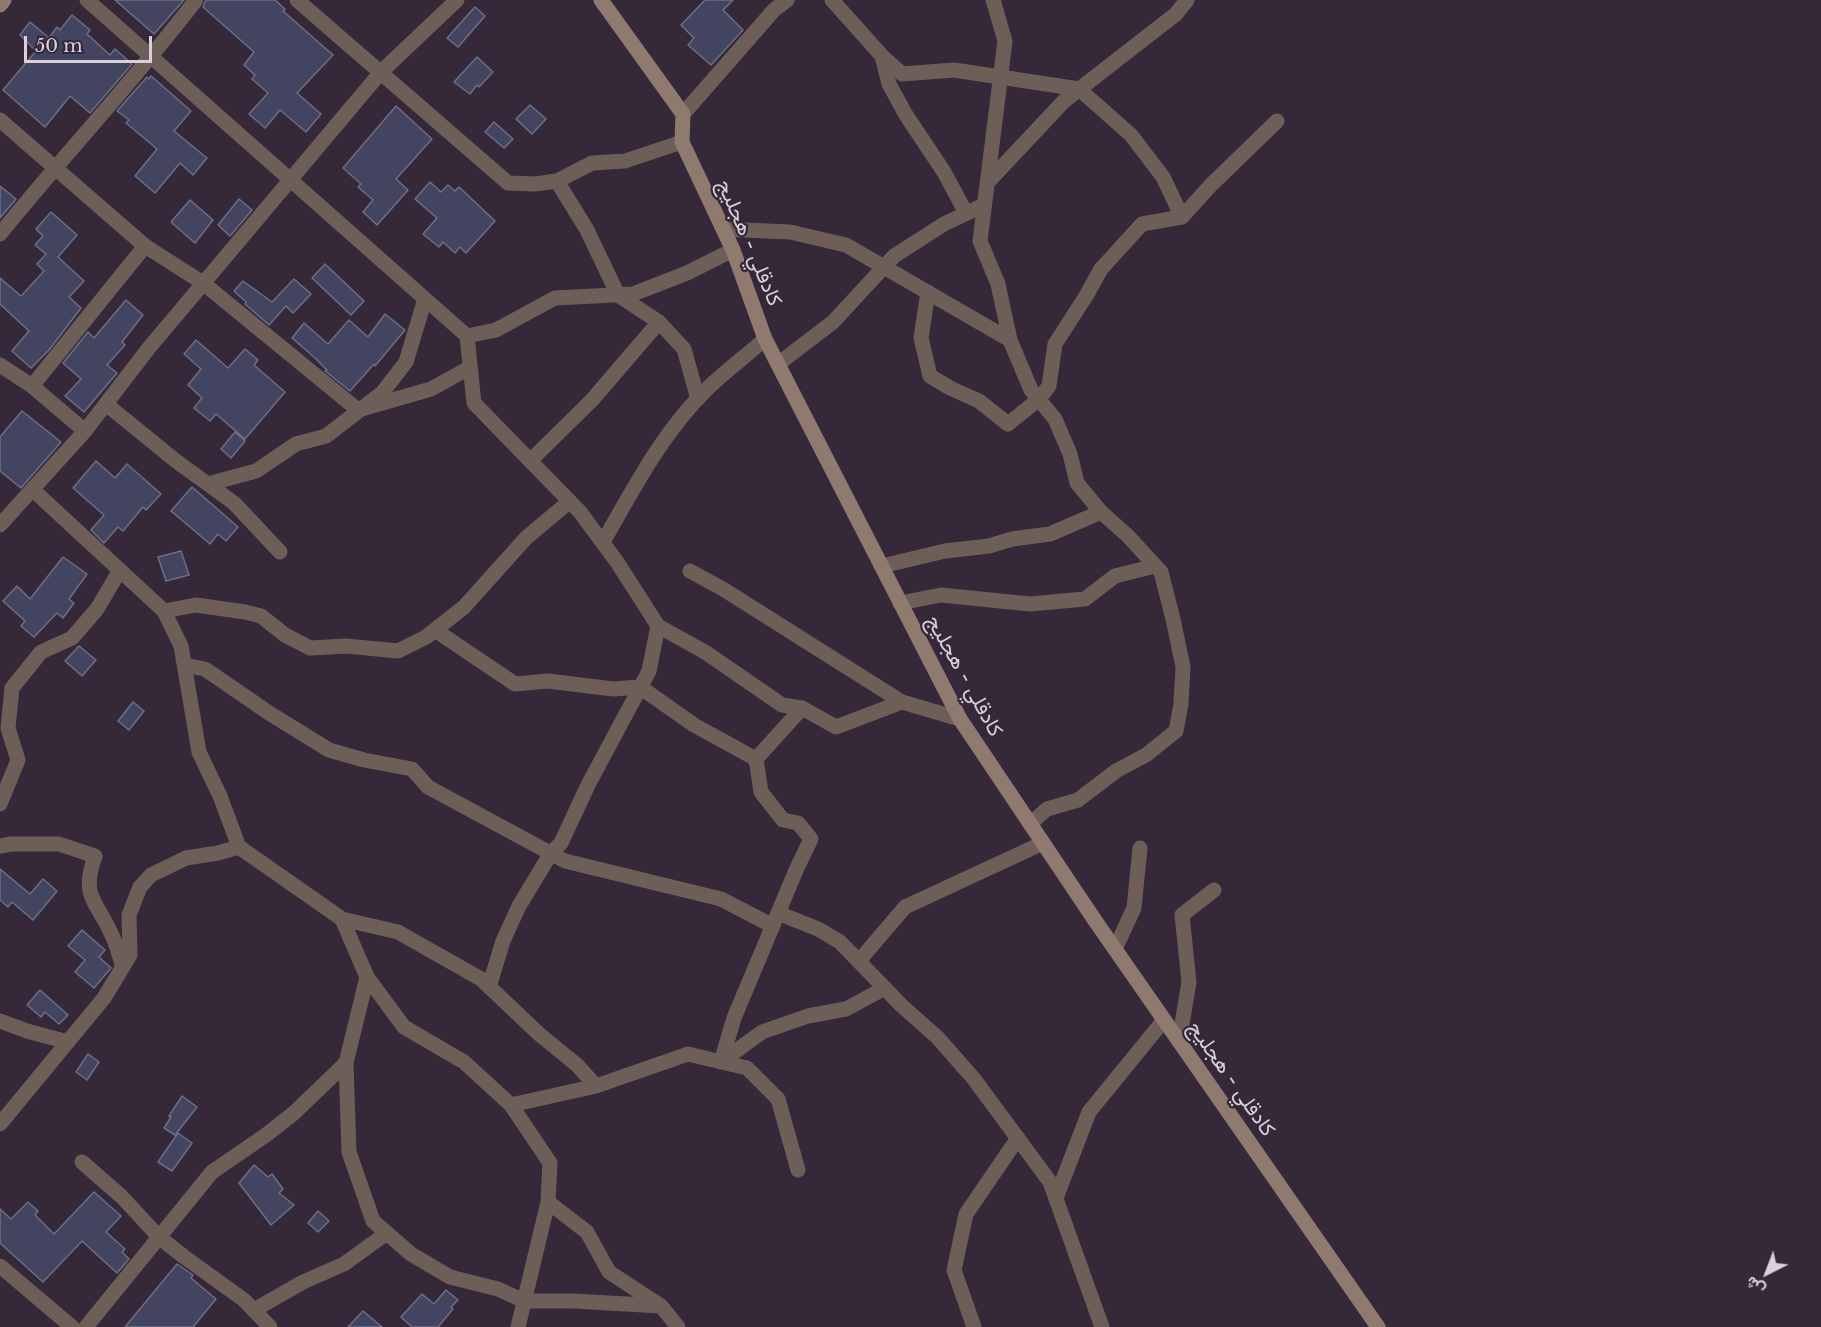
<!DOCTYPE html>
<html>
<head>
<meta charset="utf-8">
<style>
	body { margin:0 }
	#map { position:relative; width:1821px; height:1327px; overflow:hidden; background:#352839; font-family:"Libre Baskerville",Vazirmatn,serif }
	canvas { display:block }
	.north { position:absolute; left:1737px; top:1243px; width:60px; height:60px; -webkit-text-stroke:4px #352839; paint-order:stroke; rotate:222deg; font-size:16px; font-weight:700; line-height:24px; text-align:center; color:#d8d0db }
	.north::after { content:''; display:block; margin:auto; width:21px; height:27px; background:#d8d0db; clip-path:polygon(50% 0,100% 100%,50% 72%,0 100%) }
	.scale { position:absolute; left:24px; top:36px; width:128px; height:27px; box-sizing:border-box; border:3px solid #d8d0db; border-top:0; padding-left:8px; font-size:18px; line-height:21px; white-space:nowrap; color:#d8d0db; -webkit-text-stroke:4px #352839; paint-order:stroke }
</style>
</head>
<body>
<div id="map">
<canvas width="1821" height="1327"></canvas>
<div class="north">ش</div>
<div class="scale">50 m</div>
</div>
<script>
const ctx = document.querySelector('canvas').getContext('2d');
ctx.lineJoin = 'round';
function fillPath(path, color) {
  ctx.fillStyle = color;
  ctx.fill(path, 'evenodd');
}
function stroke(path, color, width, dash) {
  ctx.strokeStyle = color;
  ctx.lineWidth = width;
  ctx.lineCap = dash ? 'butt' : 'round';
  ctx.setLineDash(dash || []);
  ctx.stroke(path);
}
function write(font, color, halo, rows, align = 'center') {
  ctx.font = font + ' "Libre Baskerville",Vazirmatn,serif';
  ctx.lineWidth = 4.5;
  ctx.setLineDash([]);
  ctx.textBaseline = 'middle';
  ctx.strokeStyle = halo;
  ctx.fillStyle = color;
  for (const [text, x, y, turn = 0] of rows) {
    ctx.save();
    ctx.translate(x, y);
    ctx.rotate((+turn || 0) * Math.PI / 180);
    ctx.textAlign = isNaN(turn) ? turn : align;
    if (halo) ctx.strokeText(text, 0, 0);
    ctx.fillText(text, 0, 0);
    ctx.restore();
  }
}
const building = new Path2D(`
	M115,0H184L154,34Z
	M206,0H275L285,9L283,11L333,55L297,93L321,114L306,132L280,110L265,128L249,114L268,93L252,79L255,75L244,65L254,52L203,7Z
	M705,0H733L723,10L743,30L711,65L688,45L694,38L681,25Z
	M475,7L485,16L458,47L447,38Z
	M72,15L90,30L87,34L110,55L115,49L132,64L90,113L70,96L45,127L3,90L36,51L20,35L30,22L49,38L57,27L60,30Z
	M477,57L493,72L479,87L477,85L470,94L454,82Z
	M151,76L191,111L174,131L207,158L193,175L180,163L155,193L135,176L157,149L126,123L129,120L117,111L147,77L149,79Z
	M530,105L546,119L532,134L516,119Z
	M396,106L432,139L396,179L408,190L377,225L363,212L373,200L358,187L361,184L343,168Z
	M494,122L513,139L504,148L485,132Z
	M430,182L441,192L448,185L455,191L459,187L495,221L466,253L460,247L455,253L443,242L439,247L423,234L437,218L415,199Z
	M0,186L16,199L0,218Z
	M239,199L252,210L230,236L218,225Z
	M190,200L213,220L195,243L171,222Z
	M51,212L77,235L58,257L84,281L69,297L81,308L49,350L31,368L12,351L29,331L0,304V278L21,296L44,271L37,264L46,254L35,245L43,236L36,229Z
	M325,264L364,301L351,315L312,278Z
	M294,279L311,294L293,313L286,306L269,325L245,304L246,302L234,291L243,281L272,302Z
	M126,300L143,315L122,342L125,345L107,365L117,373L84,412L65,396L81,379L63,363L88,332L94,338Z
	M385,314L405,330L375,366L374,364L350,391L325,371L327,370L315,358L292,338L304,323L328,344L349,320L368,337Z
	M196,340L228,368L245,349L258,360L254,365L285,392L245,439L216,414L210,421L194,408L202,398L188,385L201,369L184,354Z
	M22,411L61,442L21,488L0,471V437Z
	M235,432L245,441L231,458L221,449Z
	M96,461L115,478L127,464L161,494L146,510L143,507L123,531L118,527L104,543L91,530L104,515L73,488Z
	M192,487L238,527L226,541L218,534L210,544L171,511Z
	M181,551L189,575L166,581L158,557Z
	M63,557L87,574L69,599L74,603L63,618L57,613L34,637L21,626L25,621L3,601L17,586L30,599Z
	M79,646L96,660L82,676L65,661Z
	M133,702L144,711L129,730L118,721Z
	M0,869L30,894L43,879L57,891L33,920L12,902L8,907L0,900Z
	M82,930L105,950L99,957L111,968L94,988L75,972L85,960L68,946Z
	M40,990L68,1015L59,1024L45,1012L41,1017L27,1005Z
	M88,1054L99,1062L87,1080L76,1072Z
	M182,1096L197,1107L175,1135L164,1128L171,1117L169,1116Z
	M178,1133L192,1143L172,1171L158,1162Z
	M254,1165L268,1177L272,1174L283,1189L279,1193L294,1205L271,1225L239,1183Z
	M94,1192L121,1216L106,1232L125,1249L122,1252L129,1259L117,1273L82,1241L43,1282L0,1243V1209L11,1219L28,1202L38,1211L35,1215L54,1234Z
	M318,1211L329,1221L318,1232L308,1223Z
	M177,1264L193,1275L191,1278L216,1299L193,1327H125Z
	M446,1290L458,1300L451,1307L453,1309L438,1327H412L401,1317L422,1294L434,1304Z
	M363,1311L382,1327H348Z`);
const street = new Path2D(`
	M87,0L467,336L474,403L580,512L617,562L658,626L649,671L588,785L561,843L551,853L519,906L503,941L489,987
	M297,0L508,183L535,184L557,181L592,163L625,161L682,142
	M832,0L882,56L902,74L954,70L1079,89L1131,135L1163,177L1182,217
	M993,0L1005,41L980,241L998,284L1010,340L1031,390L1055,419L1070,454L1077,483L1101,512L1128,536L1161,572L1173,619L1183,667L1181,704L1176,731L1146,755L1116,771L1078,800L1047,809L1030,824
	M882,56L889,84L906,115L944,172L966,213
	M683,114L774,10L787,0
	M0,120L145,246L203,283L358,410L431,389L469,368
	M557,181L587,230L618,295L659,322L684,349L698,399
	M987,183L1064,101L1176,14L1187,0
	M723,229L790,232L846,245L1010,340
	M0,234C64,155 134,81 196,0
	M928,292L921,338L930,376L950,388L979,401L1008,424L1039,399L1049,386L1055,344L1086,296L1101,269L1142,224L1182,217L1210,186L1277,121
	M467,336L496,330L555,298L633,294L687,273L733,250
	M778,364L833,322L894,256L944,224L984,205
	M0,365L32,386L85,431
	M32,386L145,246
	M106,404L176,461L234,503L280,552
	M531,460L592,400L659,322
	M208,484L256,471L296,444L326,436L382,393L406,362L425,299
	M32,489L164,611L181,646L199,752L220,796L239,847L342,919L367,977L404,1027L464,1062L511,1105L550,1163L548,1202L518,1327
	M0,525L85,431L148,349L381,72L457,0
	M603,542C634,488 663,431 709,387C727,370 747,355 765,339
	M882,566L945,551L989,546L1012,539L1050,534L1101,512
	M690,571L723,589L902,702L960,719
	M900,603L941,595L1030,604L1085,599L1115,576L1155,566
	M164,611L196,605L245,612L261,616L285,635L310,648L346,646L398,651L426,637L464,607L526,538L570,501
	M658,626L705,652L782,705L802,708L836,727L902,702
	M435,630L515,684L548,681L613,689L640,687L694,725L756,759L761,792L783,820L798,823L811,839L797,868L734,1018L721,1062
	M185,665L205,669L269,713L329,750L364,760L412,769L428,787L565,861L721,899L773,926
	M756,759L802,708
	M0,804L18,760L8,728L12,688L41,652L72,638L97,609L120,570
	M0,846L11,844H59L95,856C81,896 95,899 110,931C116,942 119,955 123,967
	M778,913L818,929L840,942L902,1006L937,1037L974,1079L1050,1182L1102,1327
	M342,919L398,932L481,979L539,1034L577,1065L596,1086
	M1115,949L1134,908L1140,848
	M859,961L905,907L1043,843
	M0,1021L27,1031L68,1042
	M1179,1042L1189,982L1182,915L1214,890
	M721,1062L762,1032L808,1016L846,1009L885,988
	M346,1063L349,1152L373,1221L411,1254L450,1277L498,1289L524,1301H574L661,1306
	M511,1105L596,1086L688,1054L747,1068L778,1099L798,1170
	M0,1124L104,998L130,955L129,915L140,887L151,875L186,858L218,853L239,847
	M82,1162L122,1197L159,1237L183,1256L244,1300L270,1327
	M1056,1198L1089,1112L1164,1020
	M548,1202L587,1232L609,1272L661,1306L678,1327
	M0,1266L72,1327
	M254,1310L303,1282L344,1264L387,1233
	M86,1327L212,1172L266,1135L294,1113L346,1063L367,977
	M974,1327L954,1270L966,1214L1018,1138`);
const secondary = new Path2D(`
	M601,0L683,114L682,142L733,250L765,339L960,719L1096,922L1378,1327
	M0,5L4,0`);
const streetNames = [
	["كادقلي - هجليج",749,243,67],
	["كادقلي - هجليج",964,676,61],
	["كادقلي - هجليج",1231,1079,55]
];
fillPath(building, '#424460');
stroke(building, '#6d6f85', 1.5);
stroke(street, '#6d5f58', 15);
stroke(secondary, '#907a6f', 15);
write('21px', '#d8d0db', '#352839', streetNames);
</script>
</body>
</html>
